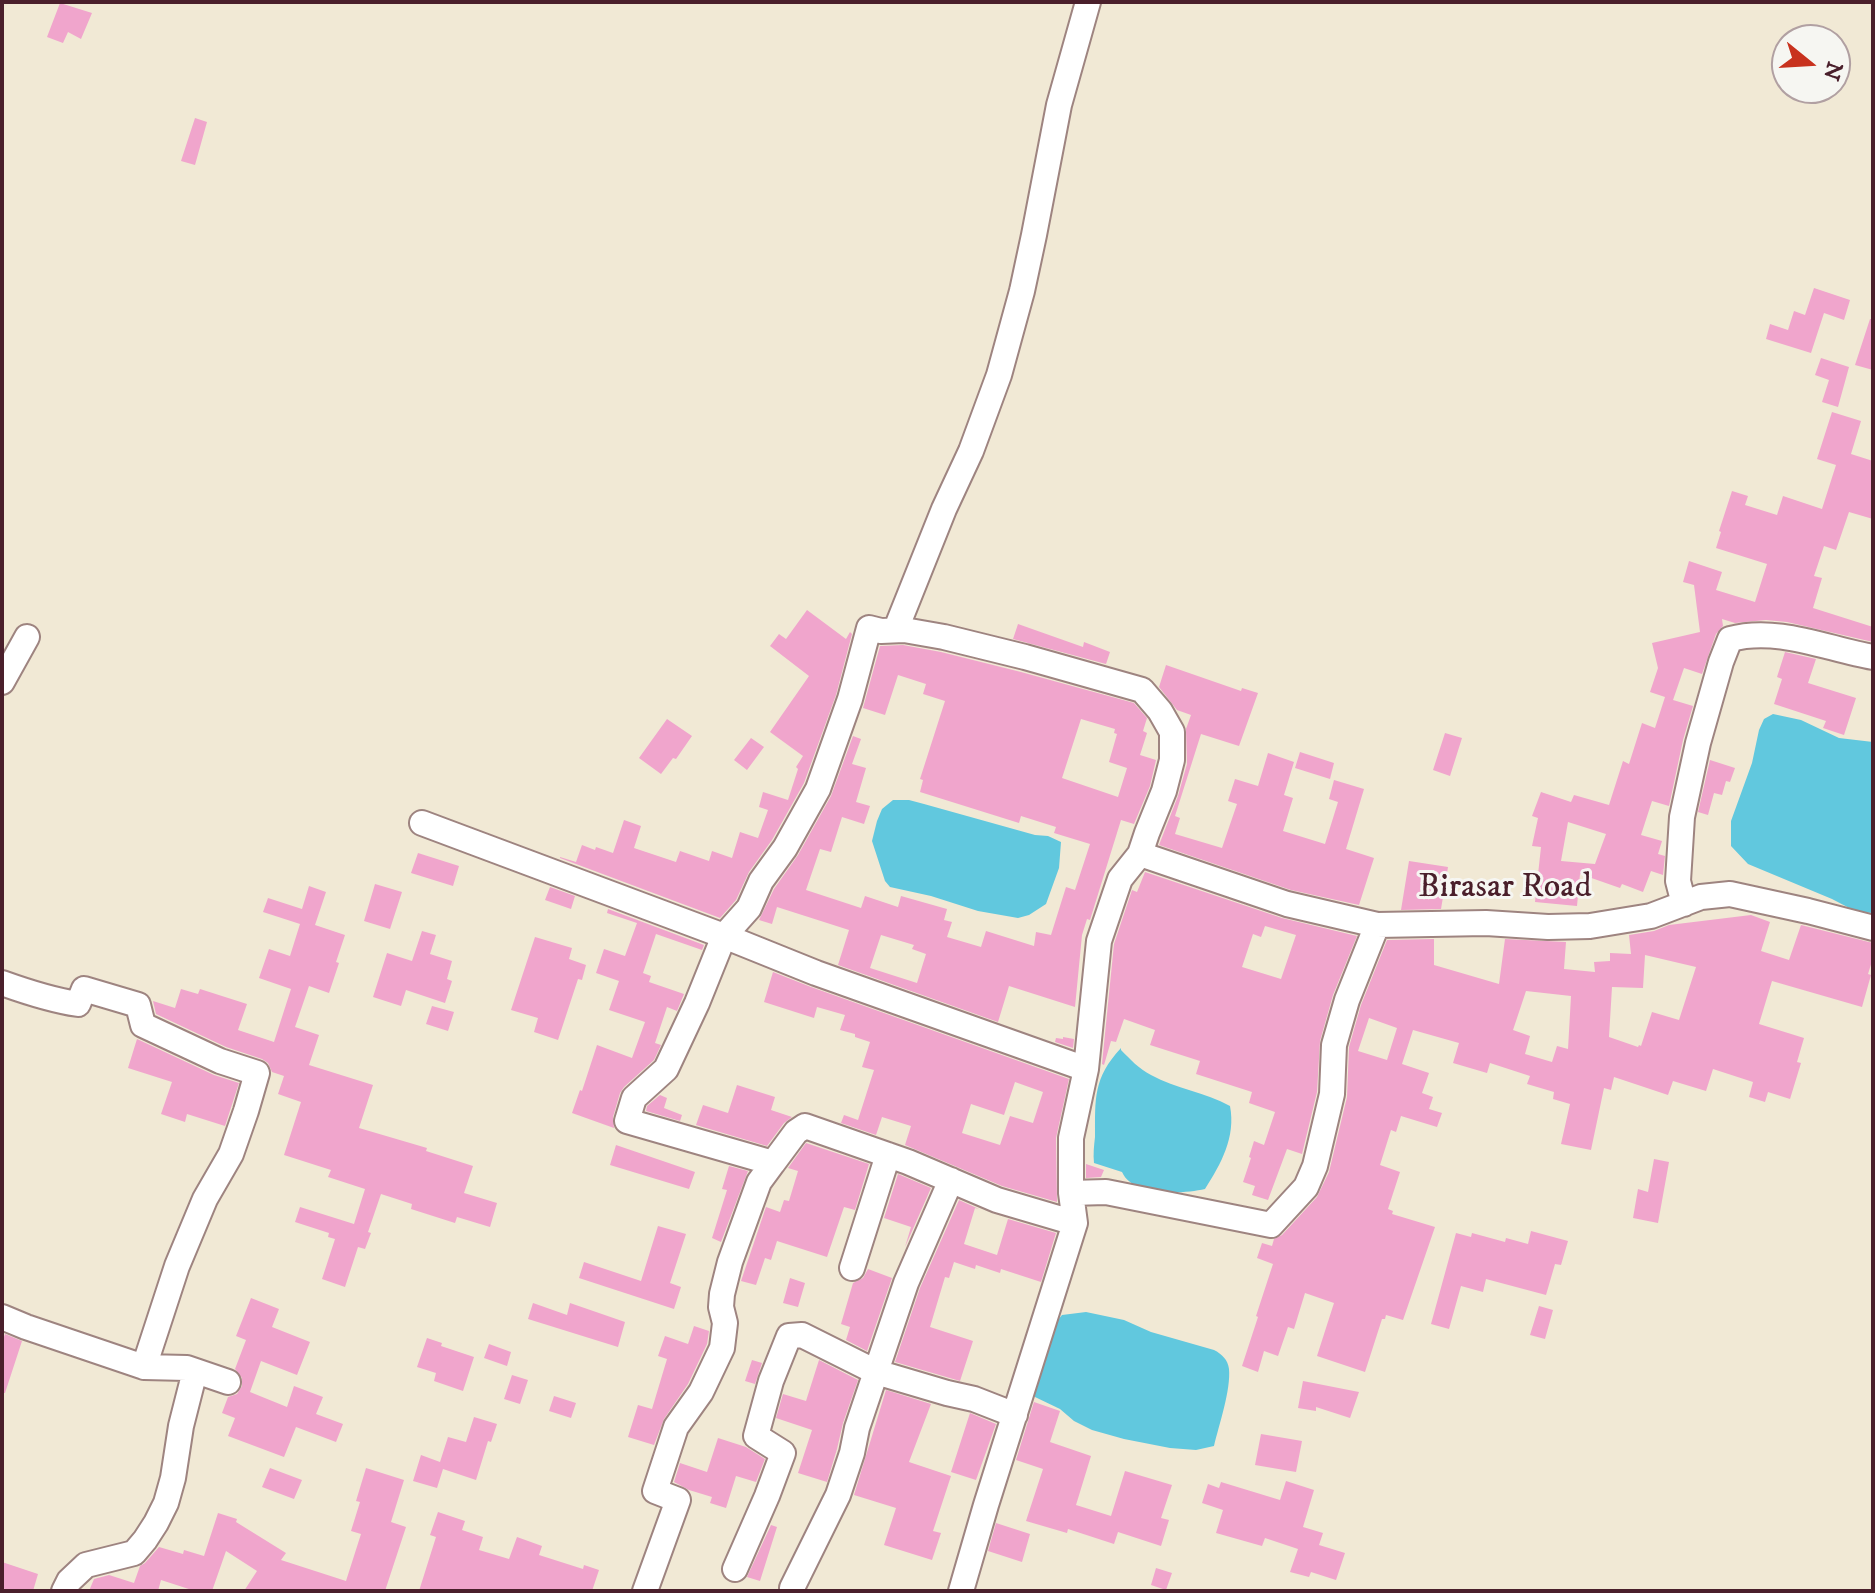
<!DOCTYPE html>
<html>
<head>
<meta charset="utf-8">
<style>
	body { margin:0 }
	#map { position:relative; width:1875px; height:1593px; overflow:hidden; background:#f1e9d5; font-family:"IM FELL DW Pica",serif }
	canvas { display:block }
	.frame { position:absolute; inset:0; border:4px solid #4a1f2b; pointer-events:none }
	.north { position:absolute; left:1771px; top:24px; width:80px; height:80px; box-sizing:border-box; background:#f6f6f2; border:2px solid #b1a0a2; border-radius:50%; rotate:108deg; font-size:22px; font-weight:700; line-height:32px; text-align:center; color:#4a1f2b }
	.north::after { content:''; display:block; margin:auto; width:28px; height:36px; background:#c8321e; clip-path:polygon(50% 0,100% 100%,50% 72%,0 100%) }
</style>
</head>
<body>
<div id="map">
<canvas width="1875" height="1593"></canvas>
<div class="frame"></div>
<div class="north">N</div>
</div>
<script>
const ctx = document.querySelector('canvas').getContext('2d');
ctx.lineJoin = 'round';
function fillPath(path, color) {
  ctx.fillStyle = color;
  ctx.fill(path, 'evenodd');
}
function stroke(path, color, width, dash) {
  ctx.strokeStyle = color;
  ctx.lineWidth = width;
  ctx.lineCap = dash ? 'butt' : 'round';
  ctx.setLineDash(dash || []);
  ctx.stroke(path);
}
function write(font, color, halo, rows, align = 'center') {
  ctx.font = font + ' "IM FELL DW Pica",serif';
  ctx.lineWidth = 6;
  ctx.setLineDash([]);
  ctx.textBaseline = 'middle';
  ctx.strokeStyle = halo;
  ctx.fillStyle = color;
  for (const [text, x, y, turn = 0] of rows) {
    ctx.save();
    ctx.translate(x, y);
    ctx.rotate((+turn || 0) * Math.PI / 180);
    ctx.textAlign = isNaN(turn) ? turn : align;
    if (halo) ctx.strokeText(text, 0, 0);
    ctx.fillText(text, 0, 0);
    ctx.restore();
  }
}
const water = new Path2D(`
	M1773,714L1801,720L1839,738L1873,742V913L1857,912L1832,899L1748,864L1731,846V821L1752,763L1759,730L1764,719Z
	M893,800H909L924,804L1035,835L1048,836L1061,842L1059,868L1046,904L1029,915L1018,918L978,911L931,896L890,887L885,881L872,841L877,821L882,809Z
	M1121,1048V1050C1130,1059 1139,1069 1151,1075C1176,1089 1205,1092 1230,1106C1236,1137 1221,1164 1205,1189C1182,1194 1133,1197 1122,1172L1094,1163C1093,1154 1094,1146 1095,1137C1095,1099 1093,1078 1121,1048Z
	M1086,1312L1124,1320L1151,1332L1214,1350C1222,1354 1228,1360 1229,1369C1231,1390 1219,1425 1214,1446L1196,1450L1170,1448L1124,1439L1092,1430L1074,1421L1060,1409L1035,1397L1032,1390L1054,1325L1062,1315Z`);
const building = new Path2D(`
	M60,3L92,13L81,39L68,32L63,43L47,37Z
	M195,118L207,122L195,165L181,161Z
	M1814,288L1850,300L1844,320L1824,313L1811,353L1766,339L1770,324L1788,330L1794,311L1805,315Z
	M1870,319H1873V370L1855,365Z
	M1821,358L1849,367L1838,407L1822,402L1829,380L1815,375Z
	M1832,412L1861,421L1851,454L1873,461V519L1849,512L1836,550L1824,546L1814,576L1822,578L1813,608L1873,627V642L1787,622L1766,620L1735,623L1722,619L1723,626L1716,634L1702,674L1684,668L1673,700L1693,706L1683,740L1669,806L1652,801L1641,835L1662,841L1658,854L1665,856L1663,875L1651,871L1643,892L1622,884L1620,888L1580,874L1577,906L1535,902L1541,847L1532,846L1538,818L1532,816L1541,792L1571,802L1574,795L1609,805L1623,761L1629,764L1642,723L1655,728L1665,697L1650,692L1658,668L1652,643L1700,632L1694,585L1683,582L1689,561L1722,572L1716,590L1755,602L1767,564L1716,548L1721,532L1719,531L1732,491L1748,496L1745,505L1777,515L1783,496L1822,509L1836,465L1817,459ZM1568,822L1606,834L1595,864L1561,861Z
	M807,610L846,639L850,632L852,634L836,695L804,783L772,840L749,872L736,900L720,918L560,858V857L576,862L582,845L595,850L596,847L613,853L624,820L641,826L634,848L676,862L680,851L709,861L712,851L732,858L740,832L758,838L768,810L759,807L763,792L788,800L798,769L796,767L803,756L770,732L809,676L770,646L779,634L786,639Z
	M1018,624L1083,647L1084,642L1110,652L1106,664L1013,639Z
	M903,645L941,652L1021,672L1134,703L1147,718L1143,731L1147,733L1140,755L1156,760L1150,786L1134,824L1121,820L1090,920L1087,919L1082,935L1075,1007L1009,986L998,1022L838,965L849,930L777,907L772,924L759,920L774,889L798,855L831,796L853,736L861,739L852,764L866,768L856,802L870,806L864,824L842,817L831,852L820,849L806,890L861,908L865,896L898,907L901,896L947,909L944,920L952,922L947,937L981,947L986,931L1034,946L1036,932L1051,935L1066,887L1075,890L1090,844L1054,833L1056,827L1021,816L1019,823L920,792L923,780L920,779L945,701L923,694L926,684L898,675L885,715L863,708L880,646ZM1081,719L1115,729L1114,733L1117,734L1109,762L1127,768L1118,797L1062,778ZM881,935L914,945L912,949L926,954L917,983L870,968Z
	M1785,652L1816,659L1808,683L1856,698L1844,735L1823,728L1826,721L1774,704L1782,679L1777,677Z
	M1166,665L1241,691L1242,688L1258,693L1239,746L1201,734L1175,816L1180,818L1175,834L1222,848L1237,804L1228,801L1235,779L1258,786L1268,753L1294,762L1284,795L1293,798L1283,831L1325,844L1338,802L1329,799L1334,780L1364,789L1346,849L1374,858L1359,905L1291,890L1159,845L1178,796L1187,764L1186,729L1191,715L1177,710L1159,687Z
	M667,719L692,736L676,759L673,758L661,774L639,758Z
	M1445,733L1462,738L1450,776L1433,770Z
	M751,738L764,747L747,770L734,760Z
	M1300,752L1334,763L1330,779L1295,768Z
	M1710,760L1735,768L1730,782L1726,781L1722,795L1714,793L1708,815L1698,812Z
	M418,853L459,866L453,886L411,873Z
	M1409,861L1448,867L1441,909L1401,910Z
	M1145,872L1282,918L1357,936L1333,995L1320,1041L1317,1092L1302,1154L1287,1149L1268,1200L1252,1195L1255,1186L1243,1182L1251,1158L1249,1157L1254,1141L1264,1145L1275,1112L1249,1103L1252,1092L1196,1074L1200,1061L1150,1045L1155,1030L1124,1019L1116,1042L1111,1041L1104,1065L1102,1064L1114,944L1132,890L1137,892ZM1265,926L1296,935L1281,979L1242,967L1253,934L1261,937Z
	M375,884L402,892L390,929L364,921Z
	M309,886L326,892L315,925L345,935L336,962L339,963L329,993L309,986L295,1027L319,1035L309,1065L373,1085L359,1128L427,1148L426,1151L473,1166L464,1193L497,1203L490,1227L457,1217L455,1223L411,1209L412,1204L381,1194L368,1232L371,1233L365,1249L358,1247L345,1287L322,1279L335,1239L328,1237L329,1233L295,1222L300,1207L354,1224L365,1189L328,1177L331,1170L284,1155L301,1102L278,1094L284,1076L272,1072L268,1063L262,1059L226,1047L156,1014L153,1001L175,1008L181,989L198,994L200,989L247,1004L238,1030L274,1042L291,989L259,978L269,949L290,956L300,924L263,912L268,898L302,909Z
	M550,887L575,896L571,909L545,900Z
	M608,909L704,945L702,950L656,934L643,973L651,976L649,982L684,994L677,1011L667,1007L655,1043L661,1045L654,1060L624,1087L620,1093L613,1117L614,1128L572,1113L580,1090L582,1091L597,1045L632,1058L645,1022L609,1010L619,981L596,973L604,949L625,956L637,923L607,913Z
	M1751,915L1770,922L1761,951L1789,960L1801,925L1873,943V958L1868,974L1871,975L1862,1007L1772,981L1759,1024L1804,1038L1797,1062L1801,1063L1790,1099L1768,1092L1765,1102L1749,1097L1753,1082L1713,1069L1706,1091L1673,1081L1668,1095L1614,1077L1611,1090L1604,1088L1591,1150L1561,1144L1570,1104L1553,1099L1554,1092L1527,1084L1530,1076L1490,1063L1487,1073L1453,1063L1459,1043L1413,1030L1402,1064L1429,1073L1422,1093L1433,1097L1429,1109L1442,1113L1437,1127L1401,1116L1396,1132L1391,1130L1380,1165L1400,1172L1388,1209L1393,1211L1392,1214L1435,1227L1403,1320L1386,1315L1385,1319H1382L1365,1372L1317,1356L1334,1303L1305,1293L1294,1329L1288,1327L1278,1356L1264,1351L1258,1372L1242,1366L1258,1317L1256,1316L1273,1264L1257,1258L1262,1243L1272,1246L1274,1239L1282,1235L1317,1197L1329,1172L1347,1097L1349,1047L1361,1005L1387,940L1434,939V965L1499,984L1505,939L1566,942L1564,969L1595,972L1594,962L1610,961V953L1631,954L1629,935L1654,931L1669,925ZM1645,955L1696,967L1679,1020L1652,1012L1641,1046L1639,1045L1638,1047L1609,1037L1612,987L1643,988ZM1526,991L1571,996L1568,1049L1557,1046L1552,1062L1525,1054L1530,1036L1513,1030ZM1369,1018L1397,1028L1387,1060L1358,1051Z
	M422,931L436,935L430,954L452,961L447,979L452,981L445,1003L406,990L401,1006L373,997L387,953L412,961Z
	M535,937L572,948L569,959L586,965L582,980L578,979L558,1040L534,1032L538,1018L511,1010Z
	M773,972L811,987L1069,1079L1056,1138L1057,1202L1002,1186L905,1145L911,1126L882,1117L876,1135L841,1123L844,1115L858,1120L874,1070L862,1067L870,1042L855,1037V1034L840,1030L845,1015L817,1007L814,1018L764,1002ZM1015,1082L1043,1092L1033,1123L1010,1116L1000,1145L962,1133L971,1104L1004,1115Z
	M432,1006L454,1012L448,1031L426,1024Z
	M1063,1037L1074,1039L1073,1048L1055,1042L1056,1038L1063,1039Z
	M137,1039L214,1075L239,1083L225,1126L187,1114L185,1122L161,1114L172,1082L128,1068Z
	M737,1085L775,1097L771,1110L792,1117L784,1123L767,1146L696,1125L703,1105L728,1113Z
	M660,1095L667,1098L664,1108L682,1115L680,1121L646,1111L647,1106Z
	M806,1143L869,1164L855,1210L844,1207L827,1257L777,1241L771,1260L765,1258L756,1285L741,1281L766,1207L780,1212L784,1200L789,1201L798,1171L788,1168Z
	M616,1145L695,1172L689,1189L610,1165Z
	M1654,1159L1669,1162L1658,1223L1633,1218L1638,1189L1648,1192Z
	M1086,1164L1104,1170L1101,1177L1086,1178Z
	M729,1166L748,1171L721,1242L712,1238L727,1190L722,1189Z
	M898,1174L931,1188L905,1247L911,1227L884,1218Z
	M959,1200L979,1209L975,1208L964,1244L997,1255L1008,1219L1056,1233L1041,1282L1001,1269L1000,1273L976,1265L975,1269L954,1262L949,1278L945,1277L930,1327L973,1341L960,1381L895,1362L920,1288Z
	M658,1226L686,1234L670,1283L681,1287L674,1309L579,1278L584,1262L641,1281Z
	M1531,1231L1568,1241L1561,1265L1555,1264L1546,1295L1486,1279L1483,1292L1461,1286L1449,1329L1431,1324L1456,1233L1471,1237L1472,1233L1505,1242L1506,1238L1528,1244Z
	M868,1269L892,1278L867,1351L846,1340L850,1327L841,1324L853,1283L863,1278Z
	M790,1278L805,1283L798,1307L783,1303Z
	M251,1298L279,1309L272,1327L310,1342L297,1375L261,1361L250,1392L287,1407L294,1386L323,1397L316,1414L343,1424L336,1442L296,1427L284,1457L228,1436L235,1418L222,1413L228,1397L237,1394L242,1386V1378L235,1369L246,1340L236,1336Z
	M533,1303L567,1315L570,1303L625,1322L618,1347L528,1319Z
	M1539,1306L1553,1310L1545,1339L1530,1335Z
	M694,1326L709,1331L707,1344L688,1384L664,1419L654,1445L628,1437L638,1405L652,1409L667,1359L658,1356L665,1336L688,1344Z
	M5,1334L22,1341L5,1393H2V1343Z
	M427,1338L442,1343L441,1346L474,1357L463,1391L434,1381L436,1373L417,1367Z
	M489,1344L511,1352L507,1366L484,1358Z
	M752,1360L762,1363L755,1384L745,1381Z
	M819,1360L858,1380L843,1423L837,1449L827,1482L798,1473L812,1430L776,1418L783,1394L806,1401Z
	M512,1375L528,1380L520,1404L504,1399Z
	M1303,1381L1359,1392L1350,1418L1316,1407V1411L1298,1408Z
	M886,1390L931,1404L909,1462L951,1476L933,1531L941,1533L932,1560L884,1545L896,1508L854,1495Z
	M554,1396L576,1403L571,1418L549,1411Z
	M1034,1402L1060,1411L1050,1442L1091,1456L1076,1505L1111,1516L1125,1471L1172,1485L1161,1518L1169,1520L1161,1546L1118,1532L1114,1544L1068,1529L1067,1533L1026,1521L1043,1469L1016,1460Z
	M970,1413L996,1424L976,1480L951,1472Z
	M474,1417L497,1424L491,1442L488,1441L476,1480L443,1469L437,1488L413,1481L421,1455L440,1462L448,1437L466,1442Z
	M1261,1434L1302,1441L1296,1472L1255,1465Z
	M718,1438L746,1447L765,1459L756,1482L736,1476L726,1508L710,1503L712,1497L689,1490L674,1482L680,1463L707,1472Z
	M270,1468L302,1480L294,1499L262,1487Z
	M366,1468L404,1480L391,1522L406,1527L385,1591H244L257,1571L226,1551L212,1591H195L161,1580L158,1591H89L94,1579L109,1575L134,1583L140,1566L145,1563L159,1547L183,1554L184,1550L204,1556L218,1513L237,1519L236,1522L286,1553L281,1560L346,1581L361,1534L351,1531L360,1502L356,1501Z
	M1286,1481L1314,1490L1303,1527L1323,1533L1319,1545L1345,1553L1336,1580L1311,1572L1309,1577L1290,1572L1298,1549L1265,1538L1262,1546L1216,1533L1223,1510L1202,1503L1208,1484L1219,1488L1221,1482L1280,1500Z
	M438,1512L465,1521L462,1530L483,1537L479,1550L509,1559L517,1537L542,1546L539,1555L583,1569L584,1565L599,1570L592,1591H419L436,1537L430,1535Z
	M996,1523L1030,1534L1022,1562L988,1551Z
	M771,1525L777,1527L760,1581L747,1577Z
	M2,1562L38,1574L33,1591H11L2,1588Z
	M1156,1568L1172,1573L1166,1590L1151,1585Z`);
const minor = new Path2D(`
	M896,629L944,509L971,451L999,375L1022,291L1034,235L1059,105L1088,2
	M2,682L27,637
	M422,823L724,936L749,908L761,881L785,848L818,789L850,699L869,628L881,631L904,630L944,637L1025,657L1142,690L1160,711L1172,732V760L1164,791L1147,833L1140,854L1120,879L1099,941L1086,1069L1071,1138V1193L1075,1223L986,1505L961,1591
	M1140,854L1287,904L1377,925L1486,923L1548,927L1590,926L1651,916L1701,897L1730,894L1808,911L1873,928
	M1684,904L1678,881L1682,817L1698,743L1721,662L1730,639C1778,626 1827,649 1873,657
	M2,983C27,992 51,1000 78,1004L84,989L138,1005L143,1025L220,1061L257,1073L246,1111L231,1154L205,1199L177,1266L144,1367
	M1071,1193L1106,1192L1271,1225L1306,1187L1315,1166L1332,1094L1334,1045L1347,1000L1377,925
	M1075,1223L997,1200L908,1162L805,1126L796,1132L773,1163L627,1121L634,1098L666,1069L697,1003L724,936L816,973L1086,1069
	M852,1268L888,1155
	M2,1317L26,1327L144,1367L187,1368L228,1382
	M735,1569L767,1496L783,1453L756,1436L771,1381L789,1336L802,1335L876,1372L947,1393L974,1399L1015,1415
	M792,1588L838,1495L852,1453L857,1428L906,1283L951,1180
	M64,1591L69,1581L86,1565L134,1553L145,1540L156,1523L166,1503L173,1478L181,1426L195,1371
	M645,1591L678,1500L655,1491L676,1427L701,1392L722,1348L725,1323L721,1307L722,1294L730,1262L759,1182L773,1163`);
const streetNames = [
	["Birasar Road",1505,889]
];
fillPath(water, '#61c8de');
fillPath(building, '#f0a5cc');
stroke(minor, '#9e8480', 28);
stroke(minor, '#fff', 24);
write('34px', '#4a1f2b', '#f6f6f2', streetNames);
</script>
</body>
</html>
